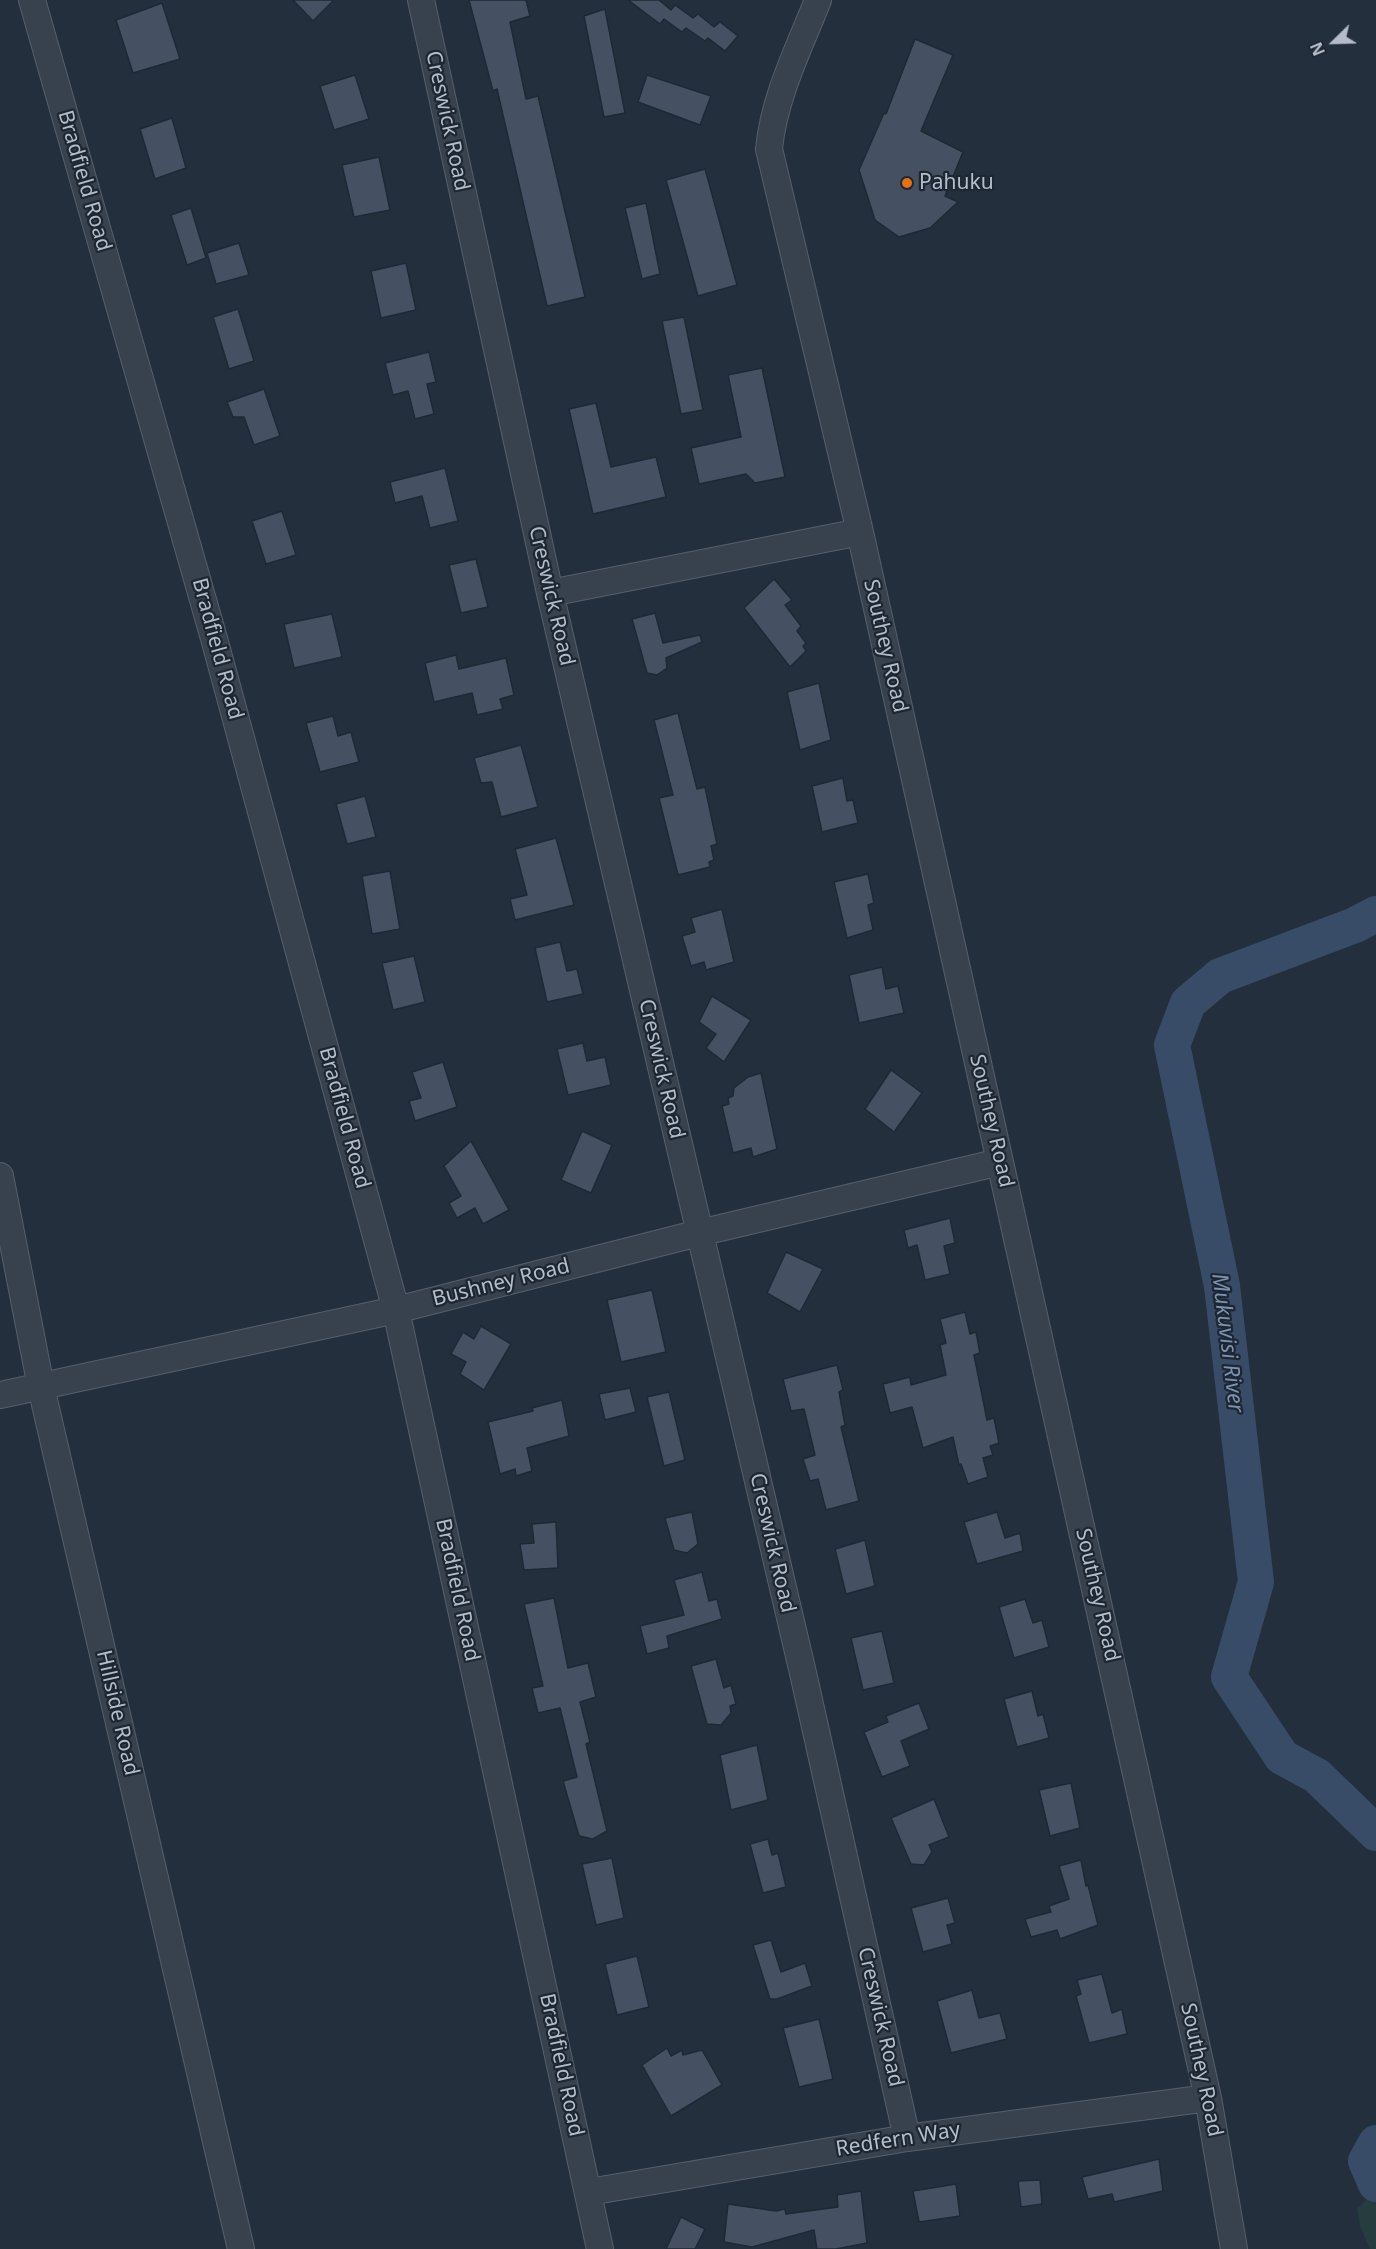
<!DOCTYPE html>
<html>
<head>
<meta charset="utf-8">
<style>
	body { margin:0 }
	#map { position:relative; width:1376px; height:2249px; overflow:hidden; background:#242f3e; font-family:"Noto Sans",sans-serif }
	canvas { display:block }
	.north { position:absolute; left:1304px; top:12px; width:60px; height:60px; -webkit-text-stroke:4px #1d2633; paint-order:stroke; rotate:247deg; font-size:16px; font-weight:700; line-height:24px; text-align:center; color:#b4bcc9 }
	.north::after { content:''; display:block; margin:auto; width:21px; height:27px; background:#b4bcc9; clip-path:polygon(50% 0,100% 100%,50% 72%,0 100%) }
</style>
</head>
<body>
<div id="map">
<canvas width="1376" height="2249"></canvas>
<div class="north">N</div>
</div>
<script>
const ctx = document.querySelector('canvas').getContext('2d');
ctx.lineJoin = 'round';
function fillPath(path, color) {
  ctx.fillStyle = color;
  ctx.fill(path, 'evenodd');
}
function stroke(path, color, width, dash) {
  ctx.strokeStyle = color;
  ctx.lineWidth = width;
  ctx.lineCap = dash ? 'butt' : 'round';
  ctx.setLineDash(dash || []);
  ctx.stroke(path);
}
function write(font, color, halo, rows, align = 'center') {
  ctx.font = font + ' "Noto Sans",sans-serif';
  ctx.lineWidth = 4.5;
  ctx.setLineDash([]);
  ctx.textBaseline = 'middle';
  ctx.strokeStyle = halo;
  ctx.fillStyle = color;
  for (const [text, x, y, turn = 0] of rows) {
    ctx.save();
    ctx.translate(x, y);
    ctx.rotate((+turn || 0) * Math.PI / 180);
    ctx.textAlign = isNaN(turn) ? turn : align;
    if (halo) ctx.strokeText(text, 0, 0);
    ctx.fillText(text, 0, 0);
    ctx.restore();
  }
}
const green = new Path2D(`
	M1376,2189V2249H1370L1360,2226L1357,2209Z`);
const river = new Path2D(`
	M1376,914L1355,925L1220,976L1188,1003L1172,1045L1222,1286L1256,1582L1229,1677L1282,1757L1317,1776L1376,1833
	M1376,2143L1366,2161L1376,2184`);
const building = new Path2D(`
	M293,0H334L313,21Z
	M469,0H526L530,16L510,22L526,99L538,96L585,297L547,306L497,89L493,91Z
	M628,0H659L671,10L675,5L693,18L698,14L714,27L720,22L738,36L725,51L708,38L705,41L686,28L682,32L664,19L660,24Z
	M162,3L180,59L133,73L116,20Z
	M605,9L625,113L604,117L584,16Z
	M915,39L953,55L921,131L963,152L945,196L958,202L930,228L899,237L875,220L859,170L884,113L886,114Z
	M355,75L369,119L334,130L320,86Z
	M647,75L711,96L700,125L638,102Z
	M172,118L186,168L155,179L140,129Z
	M379,157L390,210L354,217L342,165Z
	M705,169L737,285L698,296L666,180Z
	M646,203L660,274L642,279L625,208Z
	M191,208L206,258L187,265L171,215Z
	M239,243L249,275L216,284L207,253Z
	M406,263L416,310L381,318L371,271Z
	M238,309L254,361L229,369L213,317Z
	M684,317L703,410L681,414L662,321Z
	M429,352L436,382L427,384L434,414L415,419L408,391L393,395L385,363Z
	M762,368L785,477L755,483L746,474L699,484L691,448L741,437L728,375Z
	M264,389L280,436L254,445L244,417H233L227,402Z
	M596,403L611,467L656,457L666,497L593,514L569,409Z
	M445,468L458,521L430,528L422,496L395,503L390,482Z
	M282,511L296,555L266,564L252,521Z
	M476,559L488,607L461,613L449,565Z
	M774,579L792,600L785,605L801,626L797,631L806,643L803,646L806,651L790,667L744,608Z
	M655,613L663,643L700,635L702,642L666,658L667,668L657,675L647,673L632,619Z
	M332,614L342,657L294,668L284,624Z
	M456,655L459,669L506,658L514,695L500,699L503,709L477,715L472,693L434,702L425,663Z
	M819,683L831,740L800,750L787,692Z
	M678,713L697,789L705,787L717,844L711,846L714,860L709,862L710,867L678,875L659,798L673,795L654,720Z
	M333,716L338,736L351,732L359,762L320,772L306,723Z
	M521,745L538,807L501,817L492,782L481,783L474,758Z
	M843,778L847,801L853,800L858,823L822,832L812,786Z
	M365,796L376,837L347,844L336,804Z
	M556,838L574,905L515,920L510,899L527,895L515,849Z
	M390,871L400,929L372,934L362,876Z
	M868,874L874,903L868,905L873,930L847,938L834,882Z
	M722,909L734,962L706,970L704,962L691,966L682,936L695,932L691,918Z
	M560,942L567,971L577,969L583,994L547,1002L535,948Z
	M414,956L425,1002L393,1010L382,963Z
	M882,967L886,989L898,986L904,1013L859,1023L849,975Z
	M712,996L751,1020L724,1062L706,1048L716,1034L699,1022Z
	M583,1043L587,1061L605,1057L611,1085L568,1095L557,1049Z
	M443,1062L457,1107L415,1121L409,1101L421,1098L412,1072Z
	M891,1070L922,1093L894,1132L865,1109Z
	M761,1073L777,1149L753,1157L751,1148L733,1153L722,1106L729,1104L728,1098L733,1096L734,1088L748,1077Z
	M582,1131L612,1145L591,1193L561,1180Z
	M471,1141L509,1210L483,1224L475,1208L457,1218L449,1203L461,1196L444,1166Z
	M950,1218L955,1243L944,1246L950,1274L925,1280L917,1245L908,1248L904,1230Z
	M786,1252L823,1269L800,1312L767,1293Z
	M652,1290L666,1352L621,1362L607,1300Z
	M965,1312L970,1334L976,1332L980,1353L974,1355L987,1420L994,1418L999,1443L990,1446L993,1455L983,1458L988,1477L968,1484L961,1464L959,1465L953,1437L923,1448L912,1407L890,1413L883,1384L910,1377L911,1385L946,1375L940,1345L946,1343L940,1319Z
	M481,1326L511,1344L484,1390L460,1374L466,1362L451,1354L463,1332L474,1339Z
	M837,1365L843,1390L839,1392L845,1425L841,1427L859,1501L826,1510L818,1479L810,1481L803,1459L815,1455L804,1409L791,1411L783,1379Z
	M630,1388L636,1412L605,1420L599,1394Z
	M669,1392L685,1460L664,1466L647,1397Z
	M562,1400L569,1436L527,1448L532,1471L516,1476L515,1469L500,1474L488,1422L533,1411L532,1408Z
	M692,1512L698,1544L687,1553L674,1550L665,1518Z
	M997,1512L1005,1538L1020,1533L1023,1551L977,1564L964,1522Z
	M556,1522L558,1568L524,1570L520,1544L534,1543L532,1524Z
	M865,1540L875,1586L846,1594L835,1549Z
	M702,1572L709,1601L717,1599L722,1619L667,1636L669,1648L647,1654L640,1626L684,1615L674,1580Z
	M554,1598L568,1668L588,1663L596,1697L580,1702L590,1742L586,1744L607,1831L593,1839L579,1836L563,1781L577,1777L560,1708L538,1713L532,1688L543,1686L524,1604Z
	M1025,1599L1033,1623L1042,1620L1049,1647L1014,1658L999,1607Z
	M882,1631L894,1683L863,1690L851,1638Z
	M716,1659L724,1688L731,1685L736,1704L730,1706L731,1713L721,1725L707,1724L691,1666Z
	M1032,1691L1038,1716L1043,1714L1049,1738L1017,1747L1004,1699Z
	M919,1703L929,1729L901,1741L910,1766L882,1777L864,1732L888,1722L886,1716Z
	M757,1745L768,1800L731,1810L720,1755Z
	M1071,1783L1080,1828L1050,1836L1039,1790Z
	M934,1799L949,1837L929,1845L932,1852L924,1865L911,1864L891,1818Z
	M768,1839L772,1855L778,1853L786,1887L763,1893L750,1844Z
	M612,1858L624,1918L596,1925L582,1864Z
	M1081,1860L1086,1886L1088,1885L1098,1925L1060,1939L1057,1930L1031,1937L1025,1919L1051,1912L1049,1906L1069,1899L1059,1866Z
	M948,1898L955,1923L947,1925L952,1944L923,1952L911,1908Z
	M771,1940L781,1972L805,1963L812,1986L777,1999H770L753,1945Z
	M637,1956L649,2007L617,2015L605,1964Z
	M1102,1974L1112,2013L1122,2009L1127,2034L1089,2043L1076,1996L1081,1994L1077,1980Z
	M972,1990L979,2018L1000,2013L1007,2039L951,2053L937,2001Z
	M819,2019L833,2079L799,2087L783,2028Z
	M667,2048L671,2056L682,2050L683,2055L702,2050L722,2085L671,2116L642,2065Z
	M1159,2159L1163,2191L1114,2202L1112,2194L1088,2199L1082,2177Z
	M1040,2180L1042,2204L1021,2207L1018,2181Z
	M956,2184L960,2216L919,2222L913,2191Z
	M861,2191L867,2243L836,2249H817L814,2230L752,2247L724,2242L728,2204L776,2211L785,2209L786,2214L838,2207L837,2195Z
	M681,2217L705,2229L695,2249H666Z`);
const minor = new Path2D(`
	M32,0L215,642L396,1310L600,2249
	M421,0L550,593L803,1673L907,2138
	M818,0C799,48 774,97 769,149L860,532L1208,2098L1234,2249
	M550,593L860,532
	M0,1176L41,1387L241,2249
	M0,1395L396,1310L699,1233L1000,1162
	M589,2192L907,2138L1208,2098`);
const markers = [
	[907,183,6,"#e8710a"]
];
const streetNames = [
	["Creswick Road",447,121,78],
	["Bradfield Road",84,181,74],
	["Creswick Road",551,596,77],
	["Southey Road",885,646,77],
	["Bradfield Road",217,649,75],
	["Creswick Road",661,1069,77],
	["Bradfield Road",344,1118,75],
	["Southey Road",991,1121,77],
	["Bushney Road",501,1283,-14],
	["Creswick Road",772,1543,77],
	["Bradfield Road",457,1590,78],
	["Southey Road",1097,1595,77],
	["Hillside Road",117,1713,77],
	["Creswick Road",880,2017,77],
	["Bradfield Road",561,2065,78],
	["Southey Road",1201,2070,78],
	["Redfern Way",898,2140,-9]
];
const poiNames = [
	["Pahuku",919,183]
];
const waterNames = [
	["Mukuvisi River",1227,1343,83]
];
fillPath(green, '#263c3f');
stroke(river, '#394c67', 36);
fillPath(building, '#455162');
stroke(building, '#1f2835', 1.5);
stroke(minor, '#565f6c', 28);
stroke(minor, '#38414e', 26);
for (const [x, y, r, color] of markers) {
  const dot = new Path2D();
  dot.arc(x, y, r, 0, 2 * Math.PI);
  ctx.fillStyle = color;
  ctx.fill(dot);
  stroke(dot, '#1d2633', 2);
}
write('21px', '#b4bcc9', '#1d2633', streetNames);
write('21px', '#b4bcc9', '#1d2633', poiNames, 'left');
write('italic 22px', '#7c92b1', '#1d2633', waterNames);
</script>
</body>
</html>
